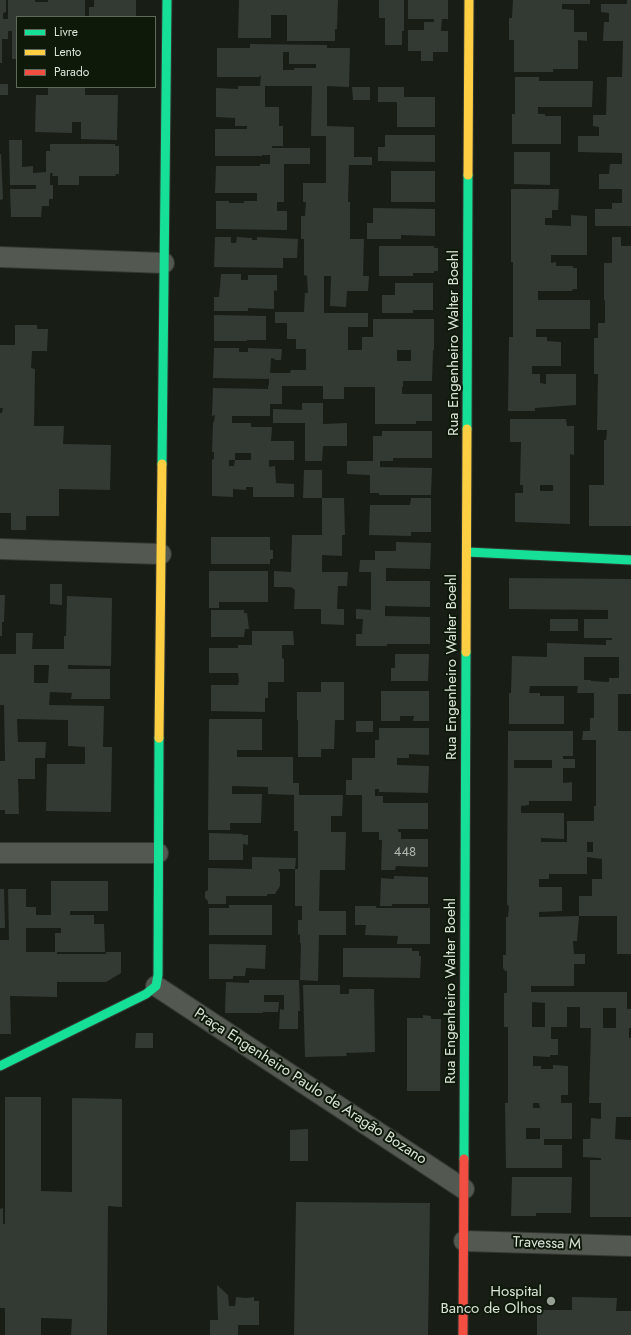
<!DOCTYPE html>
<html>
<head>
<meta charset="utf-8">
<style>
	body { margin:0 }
	#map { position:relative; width:631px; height:1335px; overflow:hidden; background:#181e16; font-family:Jost,sans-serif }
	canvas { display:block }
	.legend { position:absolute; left:16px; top:16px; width:140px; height:72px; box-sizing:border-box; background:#0e190a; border:1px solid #606a5c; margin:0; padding:5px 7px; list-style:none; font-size:12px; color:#dbe3d8 }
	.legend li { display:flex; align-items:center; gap:8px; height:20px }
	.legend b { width:20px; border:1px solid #606a5c }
</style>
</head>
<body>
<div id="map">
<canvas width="631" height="1335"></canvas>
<ul class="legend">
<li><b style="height:5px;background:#16e098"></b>Livre</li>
<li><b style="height:5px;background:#ffcf43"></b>Lento</li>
<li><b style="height:5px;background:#f24e42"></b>Parado</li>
</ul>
</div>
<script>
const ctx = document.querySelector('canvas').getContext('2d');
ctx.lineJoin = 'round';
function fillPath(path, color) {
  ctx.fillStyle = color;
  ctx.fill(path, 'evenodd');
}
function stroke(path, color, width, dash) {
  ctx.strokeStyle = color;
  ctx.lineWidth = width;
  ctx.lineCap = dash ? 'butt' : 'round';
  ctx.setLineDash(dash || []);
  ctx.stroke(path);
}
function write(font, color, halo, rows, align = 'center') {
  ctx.font = font + ' Jost,sans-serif';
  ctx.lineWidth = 4;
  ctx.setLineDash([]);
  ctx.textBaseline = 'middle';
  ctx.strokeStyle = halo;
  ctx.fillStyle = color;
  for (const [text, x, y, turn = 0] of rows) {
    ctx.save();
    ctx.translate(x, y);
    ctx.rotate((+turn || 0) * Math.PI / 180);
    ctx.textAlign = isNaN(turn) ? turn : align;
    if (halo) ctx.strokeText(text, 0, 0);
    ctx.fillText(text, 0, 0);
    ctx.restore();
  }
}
const building = new Path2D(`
	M0,0H6V12L3,13V19H8V0H35V2H48V0H85V17H17V59H12V31H8V39H2V63H0Z
	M94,0H136V17H89V7H94Z
	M239,0H338L337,29H335V41H287V15H271V38H238Z
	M379,0H404V31H402V45H385V18H379Z
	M408,0H448V19H442L441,31H448V52H433V61H421V51H408V30H424V22H434V19H408Z
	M513,0H590V4H562V9L574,10V32H587V41L578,40V69H553V72H514V40H509V18H512Z
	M627,0H631V226H595V209H612V203H622V189H599V174H609L610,164H622V153L578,152V136H599V127L593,126V115H606L607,77H622L623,41H603L604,22H609V13L601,12V4H627Z
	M250,44L327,45V48H350L349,87L327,86V126L354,127V157H372V165H349L348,202H350V239H364L363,276H369L368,291H347L346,307L330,306L331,276H324V313H368V327H348V350H362V337H373V319H434V350H433L432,381H403V387H402V394H432V421H416V424H375V387H344V399H323V386H282V404H270V416H232V423H251V427H272L271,441H294V460H269V467L275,466L276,483L294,484V497H253V487H246V490L233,489V497L212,496V460L214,459V452H212L213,422H214L215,415L212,416L213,388L268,389V385L269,386V379L213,378L214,348H239V352H248V348L282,349L281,360H275V359L271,358L270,373H290L291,370H306V349H296V339H287V323H275V312H304L305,293H308L307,276L304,275V239H301V216H305L306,202H303V183H326V136H311L312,86H265V107H279V126H283V146H272V148H310V164H284V202H277V211H287V230L216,229V201H229V203H244V201H257V193H215L216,166H260V164H270V155H262V156H215V129H247V126H235V118L216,117V88L238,89V86H260L261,75L259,77H217V48H250ZM283,52H289V64H316V68H294V70H283ZM397,350H411V361H397ZM235,453H251V460H235ZM229,460H235L234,466H229Z
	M515,77H539V81H593L592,107H538V114H545V116H561V144H512V114H515Z
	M0,84H8V95H0Z
	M48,87H85V95H118L117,140L81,139V122H72V133L35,132L36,95H48Z
	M352,87H370V100H353Z
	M378,87H404V97H435V127H397V102H378Z
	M385,135H435V162L378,161V147H385Z
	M9,140H22V167L33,166V173L46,172V151H50V144H115V146H119V174H115L116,176H79V185H58V176H52L53,173H50V185H53V199H49V206H42L41,217H11L10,189H36V185H10Z
	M514,152H550V185L514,184Z
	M0,154H1L3,199L0,200Z
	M391,171H435V202H391Z
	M511,189H559L558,210H552V218H545V225L571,226V215L587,216V255H551V263L556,262V266H573V268H577V289H573L572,291H538V300H590V329H536V337H547V341L561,342V366H532V374H540V383L546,384V374H576V405L535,408V411H508L509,337H513V262H511Z
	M373,208L435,209V236L401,235V239H367V223H373Z
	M215,237H231V243H236L237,237L252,238V240H257V237L298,239L297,258H283V268L214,267Z
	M612,237H621V246H631V526H589V485H604V440H606L607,430H597L598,374H594V338H598V323H605V300H604V263H612Z
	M379,246H434V248H438V271H434V273H413V276H379Z
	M221,274H241V280H248V275H277V291L274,290V309L248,308V311H214V297H219Z
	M395,283H433V310H413V313H382V295H395Z
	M214,315L266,316V340H247V341H214Z
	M15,325H37V329H48L47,351H32L31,368L35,369L34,426H64L63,444L111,445L110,490L59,489V516H26V530H11V513H0V413H2L3,408H0V345H15Z
	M302,403H323V424L347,423V446H323L322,461H305V423H273V409L302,410Z
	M510,419H566L567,426H574V455L570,454V524L515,522V493H523V485H520L521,442H510ZM540,485H553V491H540Z
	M382,431H432V458H393V461H380V467L432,468L431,495H379V493H370V475L347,474V461H373V436H382Z
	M304,470H322V498H344L345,535H342V556L322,555V572H348L347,586H338L337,609H344V625L321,624V609H294L295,590L291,587H274V571L291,572L292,535H322V498H303Z
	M411,498H431V532H411V536L369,535L370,505H410Z
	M211,537H270V550H273V559H270V564H211Z
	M396,542L431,543L430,569L386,568V581H430V607L385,606V616L430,617V644H387V646H356V634H362L363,619H356V609L371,610V572H359L360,560H375V551H396Z
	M209,571H268V602H219V608H209Z
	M509,578L631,579V694H618V731H631V954H617V916H579L577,941H573L574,954H585V964H574V986H531V992H627V1009H631V1028H629V1038H631V1117H616L615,1139L631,1140V1217H590V1160H601V1158L583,1157V1139H590L591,1118L601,1119V1103H589L591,1028H580V1007H567V1027H551V1039H558V1055H550V1057L533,1056V1066H541V1069H553V1065L568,1066V1095H561V1103H572V1139H544V1145H562V1168H506L505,1103H508V1027H504V993H507V971H505L503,968V955H506V917H508L509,906L507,905L508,731H573V756H563V759H575V768H563V783L572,782V801H529V805L521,806V813H564V839L541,838V842H567V821H594V806H596V740H582L583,731H590V718H594V693H577L578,686H530L529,693H540V696H564V724H509V693H511L512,656L547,657V643L606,645V640H612V638H584V619H608V610L509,609ZM584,657H619V678H609V682L591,681V680H584ZM514,760H552V768H514ZM587,842H593V852H587ZM587,857L602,859V879H592V896H579V916L539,917V912L562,911V887H539V879H549V874H587ZM532,1002L545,1003V1027H532ZM603,1008H616V1028H603ZM533,1103H539L540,1108H533ZM526,1128H540V1139H526Z
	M50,584H62V605L50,604Z
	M0,595H5L4,622H2V636H0Z
	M67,596L112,598L111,666L68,665V669H110V699H71L72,693L50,692L49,705L104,706L103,747H112L111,812L46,811L47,764H85V747L68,746V720L17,719L18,742H46L45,758H35V779H18L19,814H5V810H0V761H5L4,705H0V654H16V633H33L32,649H64V636H66ZM34,665H49L48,683H34Z
	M211,610H244V613H247L249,629H245L244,637H211Z
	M550,619H578V631H550Z
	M252,631H293L294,645H282V658L284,659V682H268V698H265V712L211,711V685H238L239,681L238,673H209V648H238V645H252Z
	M395,654H429L428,681H391V668H395Z
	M321,682H344V720H335L334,749H321V757H298V720H297V692H321Z
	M381,691H429V721H413L414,716H400V721H381Z
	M209,719H262V750H237V757H293V783H299V795H343L342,816H331V832H346L345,870H320L319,911H346V935H319L318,981L300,980L301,943H300V934L298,935V920H302V906H295V869H278L280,873V886L275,894H267V896H226V904H208V901L205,898V892L208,890V868L252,869V857L296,858L295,869H298V831H294V795L268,794V787L232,786V794H262L261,823H230V830H208Z
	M356,721H373V732H356Z
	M379,728H429V755L409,754V758H397V765L429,766L428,793L379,792V789H375V796H383V803H428V829H398V832H401V839H428V867L396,866L395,870H381L382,840H379V832H362V795H346V780H352V758H375V740H379Z
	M209,833L243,834L242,835H248V845L243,844V860H209Z
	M394,876L428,877V904H392V906H380L381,878L394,879Z
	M51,881H108V911H70V915H94V924H104L105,952H57V954H106V952H121V973L106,982H57V997L10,996L11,1034H0V940H9L8,889H26V907H36V915H51ZM26,928H61V933H55V952H26Z
	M0,889H4L5,928H0Z
	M229,905H272V935H209V908H229Z
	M355,906H376V908H430V944H397L398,936L365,935L366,925H355Z
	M209,944L266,945L265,969L246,968L245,976H233V979H209Z
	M343,948H412V951H419V956H421L420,978L343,977Z
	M249,980H299L300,1011H298V1029H279L280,1009L284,1010V995H264V1002H279L278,1012H263V1013H225L226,982L249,983Z
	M303,985H340V994H349V989H374L375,1052L346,1053L347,1056L305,1057Z
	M423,1015L431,1016V1019H441L440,1091H407V1018H423Z
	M136,1033H153V1048H135Z
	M5,1097H41V1191L72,1192V1098L122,1099V1207L108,1206L107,1335H71L72,1319L41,1318V1335H5V1308H0V1209L3,1208V1224H5Z
	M308,1129V1161H290V1130Z
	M512,1177H572L571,1213H536V1216H511Z
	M296,1202L430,1203L428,1335H294Z
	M217,1285L228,1295L229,1306H235L236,1297L246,1298L254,1297V1301H259V1325H238V1335H210V1320H218Z
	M572,1297L617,1298L616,1311H631V1335H537V1310H572Z`);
const street = new Path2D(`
	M0,257L164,263
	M0,549L161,554
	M0,853H158
	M156,986L464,1189
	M464,1241L631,1246`);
const fast = new Path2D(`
	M467,429L468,175
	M162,464L167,0
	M467,552L631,560
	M0,1066L146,994L156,986L158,975L159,738
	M464,1159L466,652`);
const slow = new Path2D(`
	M468,175L469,0
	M466,652L467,429
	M159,738L162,464`);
const jam = new Path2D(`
	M463,1335L464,1159`);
const markers = [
	[551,1301,5,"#979e94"]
];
const numberNames = [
	["448",405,853]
];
const streetNames = [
	["Rua Engenheiro Walter Boehl",454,343,-90],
	["Rua Engenheiro Walter Boehl",452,667,-90],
	["Rua Engenheiro Walter Boehl",451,991,-90],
	["Praça Engenheiro Paulo de Aragão Bozano",310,1087,33],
	["Travessa M",547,1244,2]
];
const poiNames = [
	["Hospital",542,1292],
	["Banco de Olhos",542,1309]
];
fillPath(building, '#333a34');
stroke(street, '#333832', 22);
stroke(fast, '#333832', 11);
stroke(slow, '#333832', 11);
stroke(jam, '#333832', 11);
stroke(street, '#535851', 20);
stroke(fast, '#16e098', 9);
stroke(slow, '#ffcf43', 9);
stroke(jam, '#f24e42', 9);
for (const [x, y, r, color] of markers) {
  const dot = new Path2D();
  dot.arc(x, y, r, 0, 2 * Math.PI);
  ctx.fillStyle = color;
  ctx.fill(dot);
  stroke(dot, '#0e190a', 1.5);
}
write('13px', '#b1b9af', null, numberNames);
write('15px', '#dbe3d8', '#0e190a', streetNames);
write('15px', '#dbe3d8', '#0e190a', poiNames, 'right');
</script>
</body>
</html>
